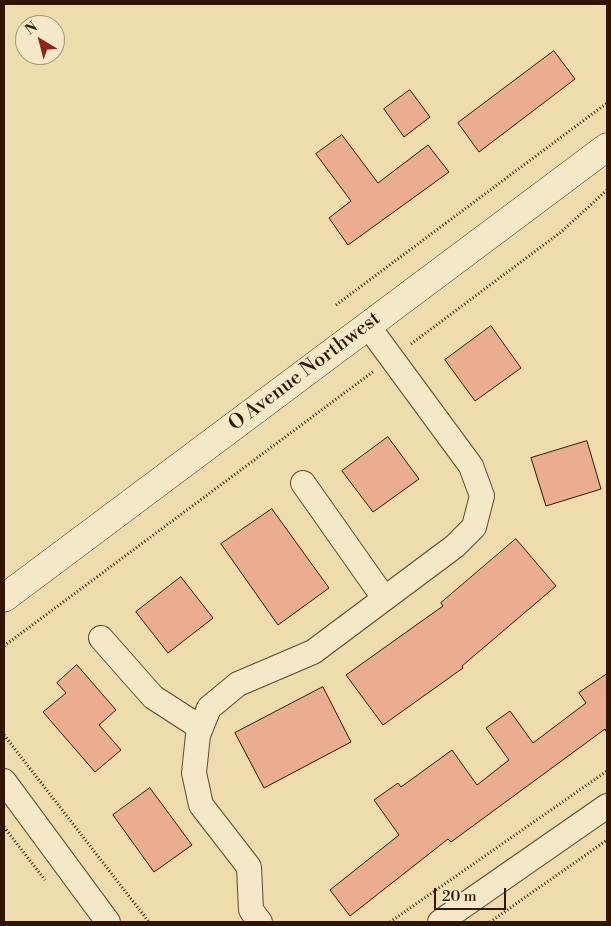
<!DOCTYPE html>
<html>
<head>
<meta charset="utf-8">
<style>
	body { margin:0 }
	#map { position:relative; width:611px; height:926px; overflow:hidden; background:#efdcac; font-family:"Libre Bodoni",serif }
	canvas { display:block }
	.frame { position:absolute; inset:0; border:5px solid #321500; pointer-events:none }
	.north { position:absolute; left:15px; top:15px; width:50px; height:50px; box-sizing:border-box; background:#f5e8c9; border:1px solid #a79479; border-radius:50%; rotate:323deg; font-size:14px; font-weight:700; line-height:20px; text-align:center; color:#321500 }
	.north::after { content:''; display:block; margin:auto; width:18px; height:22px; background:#8f2418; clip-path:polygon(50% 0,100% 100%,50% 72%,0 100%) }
	.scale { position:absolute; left:434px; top:888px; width:72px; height:22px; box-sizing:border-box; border:2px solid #321500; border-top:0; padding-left:6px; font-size:15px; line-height:18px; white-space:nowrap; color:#321500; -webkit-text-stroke:4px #f5e8c9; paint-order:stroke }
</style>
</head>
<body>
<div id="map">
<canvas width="611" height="926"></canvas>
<div class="frame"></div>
<div class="north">N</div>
<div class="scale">20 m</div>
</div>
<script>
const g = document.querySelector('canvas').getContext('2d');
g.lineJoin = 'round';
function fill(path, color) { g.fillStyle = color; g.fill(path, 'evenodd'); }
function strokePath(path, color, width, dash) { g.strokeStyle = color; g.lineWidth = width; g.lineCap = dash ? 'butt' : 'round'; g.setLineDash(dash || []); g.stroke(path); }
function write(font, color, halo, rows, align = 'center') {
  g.font = font + ' "Libre Bodoni",serif'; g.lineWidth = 4.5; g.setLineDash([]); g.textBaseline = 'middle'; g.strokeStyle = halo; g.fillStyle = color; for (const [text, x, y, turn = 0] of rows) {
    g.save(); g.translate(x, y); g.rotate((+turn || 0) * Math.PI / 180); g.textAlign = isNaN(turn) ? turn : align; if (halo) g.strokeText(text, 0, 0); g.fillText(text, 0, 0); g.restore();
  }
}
const building = new Path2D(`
	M 554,51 L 575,79 L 479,152 L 458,123 Z
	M 410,90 L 430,117 L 404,137 L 384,109 Z
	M 342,135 L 378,183 L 428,145 L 449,172 L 348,245 L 329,218 L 351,201 L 316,154 Z
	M 491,326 L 521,368 L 475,401 L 445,360 Z
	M 388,437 L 419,479 L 373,512 L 342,471 Z
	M 587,441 L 601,489 L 546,506 L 531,458 Z
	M 272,509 L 329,588 L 278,625 L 221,544 Z
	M 516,539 L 556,586 L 462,666 L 463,668 L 383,725 L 346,675 L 443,606 L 441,603 Z
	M 181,577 L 213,618 L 168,653 L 136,612 Z
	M 77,665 L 116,710 L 99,725 L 121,750 L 95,772 L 43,712 L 66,693 L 57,683 Z
	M 607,674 L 607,733 L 605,729 L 451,842 L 448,839 L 350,916 L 330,890 L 399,835 L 374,800 L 398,783 L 401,787 L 452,750 L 477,785 L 509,760 L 486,728 L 510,711 L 533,743 L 586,703 L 579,693 Z
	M 323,687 L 351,742 L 264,788 L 235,733 Z
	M 150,788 L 192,845 L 154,872 L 113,815 Z`);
const path = new Path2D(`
	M 336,305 L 607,103
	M 411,344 L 561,232 L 607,190
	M 4,646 L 374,371
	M 4,735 L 149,922
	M 4,827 L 45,880
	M 390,922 L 607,771
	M 490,922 L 607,840`);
const street = new Path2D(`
	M 303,483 L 384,598
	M 101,638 L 153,697 L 201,728
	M 4,781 L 108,922
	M 260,922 L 251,910 L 249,867 L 201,805 L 194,773 L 198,735 L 209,708 L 238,684 L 313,652 L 455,546 L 474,527 L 482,496 L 471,466 L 368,326
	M 440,922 L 607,806`);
const secondary = new Path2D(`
	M 4,598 L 607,147`);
const streetNames = [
	["O Avenue Northwest",305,372,-37]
];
fill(building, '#eaad8f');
strokePath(building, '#321500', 1);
strokePath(street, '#61472b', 26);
strokePath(secondary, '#321500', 29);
strokePath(path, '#321500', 3, [1, 2.5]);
strokePath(street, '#f5e8c9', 24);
strokePath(secondary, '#f5e8c9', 28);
write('20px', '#321500', '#f5e8c9', streetNames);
</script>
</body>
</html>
